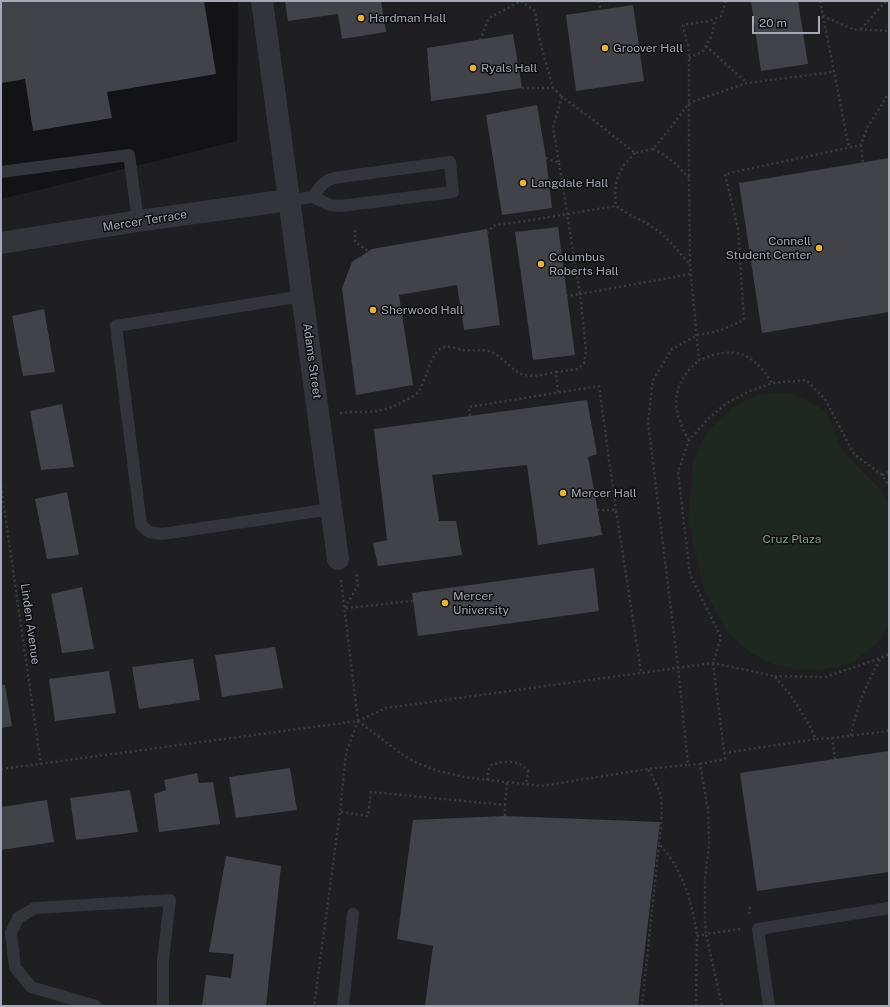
<!DOCTYPE html>
<html>
<head>
<meta charset="utf-8">
<style>
	body { margin:0 }
	#map { position:relative; width:890px; height:1007px; overflow:hidden; background:#131315; font-family:"Public Sans",sans-serif }
	canvas { display:block }
	.frame { position:absolute; inset:0; border:2px solid #a5a9b5; pointer-events:none }
	.scale { position:absolute; left:752px; top:16px; width:68px; height:18px; box-sizing:border-box; border:2px solid #a5a9b5; border-top:0; padding-left:5px; font-size:12px; line-height:14px; white-space:nowrap; color:#a5a9b5; -webkit-text-stroke:3px #0e0e10; paint-order:stroke }
</style>
</head>
<body>
<div id="map">
<canvas width="890" height="1007"></canvas>
<div class="frame"></div>
<div class="scale">20 m</div>
</div>
<script>
const g = document.querySelector('canvas').getContext('2d');
g.lineJoin = 'round';
function fill(path, color) { g.fillStyle = color; g.fill(path, 'evenodd'); }
function strokePath(path, color, width, dash) { g.strokeStyle = color; g.lineWidth = width; g.lineCap = dash ? 'butt' : 'round'; g.setLineDash(dash || []); g.stroke(path); }
function write(font, color, halo, rows, align = 'center') {
  g.font = font + ' "Public Sans",sans-serif'; g.lineWidth = 3; g.setLineDash([]); g.textBaseline = 'middle'; g.strokeStyle = halo; g.fillStyle = color; for (const [text, x, y, turn = 0] of rows) {
    g.save(); g.translate(x, y); g.rotate((+turn || 0) * Math.PI / 180); g.textAlign = isNaN(turn) ? turn : align; if (halo) g.strokeText(text, 0, 0); g.fillText(text, 0, 0); g.restore();
  }
}
const built = new Path2D(`
	M 238,1 L 889,1 L 889,1006 L 1,1006 L 1,199 L 237,141 Z`);
const green = new Path2D(`
	M 776,393 L 792,393 L 826,411 L 843,452 L 877,486 L 889,502 L 889,626 L 873,647 L 850,664 L 822,670 L 797,669 L 772,664 L 750,652 L 728,633 L 704,589 L 688,522 L 693,461 L 706,433 L 736,405 L 757,395 Z`);
const building = new Path2D(`
	M 1,1 L 204,1 L 216,74 L 107,92 L 112,118 L 33,131 L 25,79 L 1,83 Z
	M 285,1 L 381,1 L 386,32 L 342,39 L 338,14 L 288,21 Z
	M 751,1 L 798,1 L 808,64 L 761,71 Z
	M 633,5 L 644,81 L 576,91 L 566,15 Z
	M 513,34 L 522,88 L 431,101 L 427,48 Z
	M 537,105 L 546,158 L 552,208 L 502,215 L 486,115 Z
	M 889,158 L 889,312 L 762,333 L 739,183 Z
	M 558,227 L 575,355 L 533,360 L 515,232 Z
	M 487,229 L 500,325 L 464,330 L 457,285 L 399,295 L 413,385 L 356,395 L 342,288 L 352,262 L 372,249 Z
	M 44,309 L 55,372 L 23,376 L 12,316 Z
	M 587,400 L 597,454 L 588,457 L 602,535 L 538,545 L 527,465 L 432,475 L 439,521 L 456,521 L 462,555 L 378,566 L 373,543 L 387,540 L 374,429 Z
	M 62,404 L 74,467 L 41,470 L 30,411 Z
	M 67,492 L 79,555 L 47,559 L 35,499 Z
	M 594,568 L 599,611 L 418,636 L 412,593 Z
	M 82,587 L 94,649 L 62,653 L 51,594 Z
	M 275,647 L 283,688 L 222,697 L 215,655 Z
	M 193,659 L 200,700 L 139,709 L 132,667 Z
	M 109,671 L 116,713 L 55,721 L 49,679 Z
	M 1,685 L 5,685 L 12,726 L 1,728 Z
	M 889,751 L 889,872 L 757,891 L 740,773 Z
	M 290,768 L 297,810 L 236,818 L 229,777 Z
	M 197,773 L 199,783 L 213,782 L 220,824 L 159,832 L 154,794 L 166,790 L 164,780 Z
	M 130,790 L 138,832 L 76,840 L 70,798 Z
	M 47,800 L 54,842 L 1,850 L 1,807 Z
	M 505,816 L 660,822 L 638,1006 L 425,1006 L 433,946 L 397,939 L 413,820 Z
	M 226,856 L 281,866 L 266,1006 L 202,1006 L 206,975 L 231,978 L 234,954 L 209,952 Z`);
const path = new Path2D(`
	M 598,1 L 601,9
	M 726,1 L 721,16 L 710,21 L 683,25 L 689,52 L 689,178 L 690,265 L 699,360 C 734,346 752,351 772,383
	M 820,1 L 823,16 L 852,29 L 889,31
	M 823,16 L 849,148
	M 861,29 L 886,1
	M 480,40 L 489,18 L 521,1 L 535,11 L 540,42 L 553,88
	M 706,46 L 747,83
	M 689,58 L 703,51 L 712,35 L 715,19
	M 522,88 L 553,88 L 562,97
	M 861,145 L 863,163
	M 653,149 C 668,156 678,166 689,178
	M 635,153 C 618,169 613,182 616,206 L 630,215 L 645,222 L 662,234 L 675,247 L 690,265
	M 546,158 L 559,163 L 553,127 L 562,97 L 592,119 L 635,153 L 653,149 L 671,127 L 689,103 L 747,83 L 834,72
	M 559,163 L 580,294 L 567,296
	M 355,230 L 355,242 L 368,251
	M 487,233 L 493,226 L 501,224 L 519,222 L 616,206
	M 558,392 L 556,372 L 578,369 L 584,363 L 586,350 L 580,294 L 691,274
	M 340,413 C 352,411 364,413 376,411 C 386,410 394,406 402,402 C 407,399 414,397 418,392 C 426,382 431,348 445,347 C 450,346 457,349 462,350 C 474,351 485,348 495,354 C 505,360 514,373 525,375 C 535,377 546,374 556,372
	M 470,416 L 469,407 L 599,386 L 616,510
	M 689,440 C 670,409 671,384 699,360
	M 882,475 L 889,472
	M 1,486 L 41,765
	M 597,510 L 616,510 L 641,672
	M 341,580 L 358,721
	M 345,608 L 358,585 L 356,572
	M 346,608 L 413,601
	M 775,676 L 825,677 L 881,658 L 889,654
	M 358,721 L 386,708 L 713,663 L 774,676 L 789,693 L 807,721 L 816,739 L 832,738 L 835,759
	M 358,721 L 403,755 L 417,763 L 439,771 L 464,777 L 541,786 L 648,769
	M 851,736 C 856,707 867,683 881,658
	M 832,738 L 889,731
	M 724,753 L 816,739
	M 700,764 L 725,759 L 713,663 L 721,637 L 690,575 L 678,472 L 689,440 L 709,418 L 727,403 L 750,391 L 772,383 L 806,380 L 825,399 L 854,454 L 882,475 L 889,486
	M 1,769 L 358,721 L 346,753 L 340,812 L 314,1006
	M 487,780 L 489,769 L 491,765 C 503,761 520,759 528,771 L 526,784
	M 505,805 L 507,782
	M 341,812 L 368,816 L 371,792 L 505,805 L 505,816
	M 659,844 C 660,830 663,815 661,800 C 660,789 653,779 648,769 L 688,765
	M 749,914 L 750,907
	M 740,929 L 706,934 L 705,917 L 705,878 L 709,845 L 708,810 L 700,764 L 688,765 L 678,667 L 648,422 L 653,380 L 672,349 L 698,335 L 719,331 L 744,320 L 738,229 L 725,174 L 861,145 L 867,128 L 889,93
	M 642,1006 L 659,844 C 683,869 692,902 697,936
	M 696,1006 L 697,936 L 706,934 L 722,1006`);
const service = new Path2D(`
	M 1,172 L 129,155 L 138,221
	M 289,200 L 313,197 L 330,205 L 341,206 L 453,192 L 450,162 L 334,178 C 323,181 319,188 313,197
	M 303,296 L 116,326 L 141,525 L 149,532 L 162,534 L 332,509
	M 96,1006 L 31,987 L 15,967 L 11,933 L 18,918 L 35,908 L 170,900 L 163,960 L 163,1006
	M 343,1006 L 353,914
	M 769,1006 L 758,929 L 889,908`);
const minor = new Path2D(`
	M 262,1 L 338,559
	M 1,243 L 138,221 L 289,200`);
const markers = [
	[361,18,4,"#ebb335"],
	[605,48,4,"#ebb335"],
	[473,68,4,"#ebb335"],
	[523,183,4,"#ebb335"],
	[819,248,4,"#ebb335"],
	[541,264,4,"#ebb335"],
	[373,310,4,"#ebb335"],
	[563,493,4,"#ebb335"],
	[445,603,4,"#ebb335"]
];
const poiNames = [
	["Hardman Hall",369,18],
	["Groover Hall",613,48],
	["Ryals Hall",481,68],
	["Langdale Hall",531,183],
	["Connell",811,241,"right"],
	["Student Center",811,255,"right"],
	["Columbus",549,257],
	["Roberts Hall",549,271],
	["Sherwood Hall",381,310],
	["Mercer Hall",571,493],
	["Mercer",453,596],
	["University",453,610]
];
const streetNames = [
	["Mercer Terrace",145,221,-9],
	["Adams Street",312,361,82],
	["Linden Avenue",30,624,82]
];
const parkNames = [
	["Cruz Plaza",792,539]
];
fill(built, '#1f1f22');
fill(green, '#1f2721');
fill(building, '#424348');
strokePath(path, '#3a3c40', 2.5, [2, 3]);
strokePath(service, '#34353a', 12);
strokePath(minor, '#34353a', 22);
for (const [x, y, r, color] of markers) { const dot = new Path2D(); dot.arc(x, y, r, 0, 2 * Math.PI); g.fillStyle = color; g.fill(dot); strokePath(dot, '#0e0e10', 1.5); }
write('12px', '#a5a9b5', '#0e0e10', poiNames, 'left');
write('12px', '#a5a9b5', '#0e0e10', streetNames);
write('12px', '#7d9f80', '#0e0e10', parkNames);
</script>
</body>
</html>
